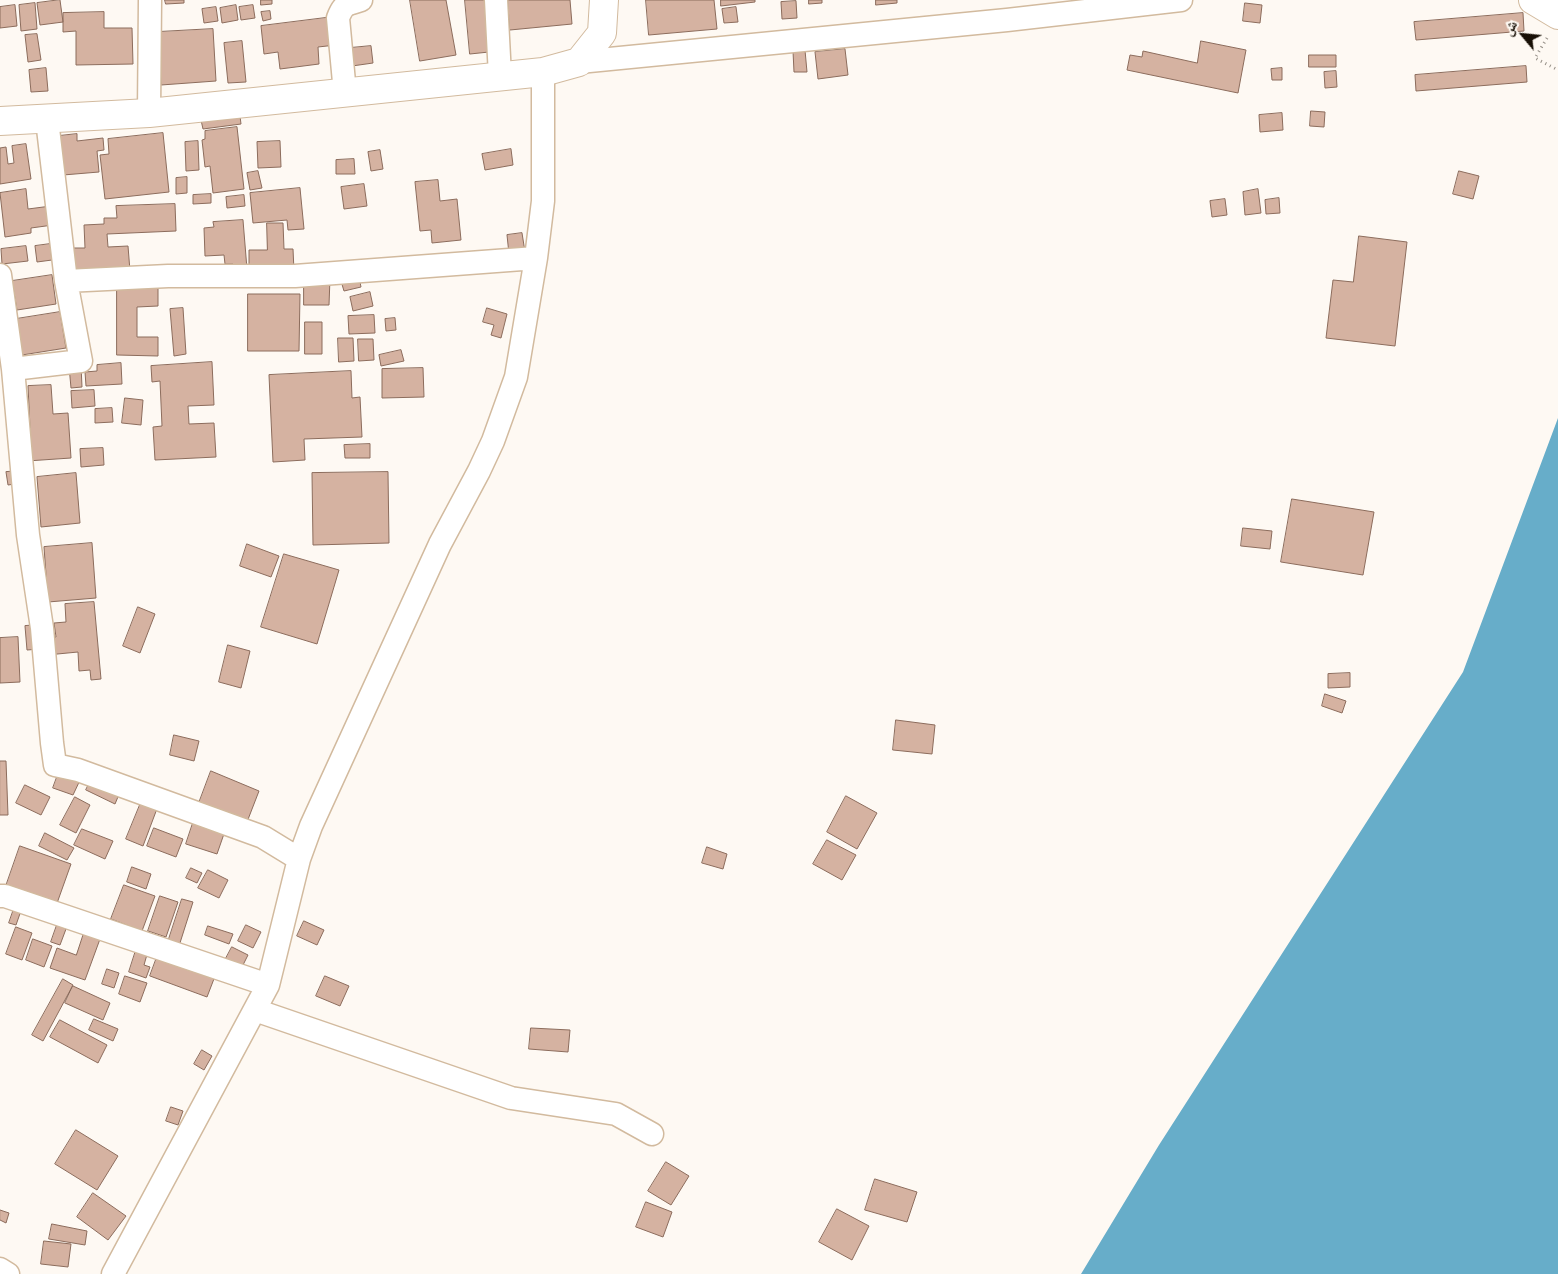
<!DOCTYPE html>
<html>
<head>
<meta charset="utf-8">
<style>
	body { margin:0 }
	#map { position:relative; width:1558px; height:1274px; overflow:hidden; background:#fef9f3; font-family:"Playfair Display","Noto Naskh Arabic",serif }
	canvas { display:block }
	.north { position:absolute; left:1498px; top:10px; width:50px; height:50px; -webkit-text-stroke:4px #fef9f3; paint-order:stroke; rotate:298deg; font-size:14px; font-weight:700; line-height:20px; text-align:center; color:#181006 }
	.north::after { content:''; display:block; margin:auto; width:18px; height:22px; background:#181006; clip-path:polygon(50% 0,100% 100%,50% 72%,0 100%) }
</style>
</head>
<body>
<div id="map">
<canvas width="1558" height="1274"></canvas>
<div class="north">ش</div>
</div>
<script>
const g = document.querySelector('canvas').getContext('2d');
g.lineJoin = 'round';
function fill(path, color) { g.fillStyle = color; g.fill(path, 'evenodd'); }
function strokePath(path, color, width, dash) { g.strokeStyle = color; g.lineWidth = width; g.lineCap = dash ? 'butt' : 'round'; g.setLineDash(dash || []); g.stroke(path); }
const water = new Path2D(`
	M 1558,418 L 1558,1274 L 1081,1274 L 1159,1145 L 1463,672 Z`);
const building = new Path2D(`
	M 60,0 L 63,22 L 40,25 L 37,3 Z
	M 165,0 L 184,0 L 184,3 L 166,4 Z
	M 261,0 L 272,0 L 272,4 L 261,5 Z
	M 410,0 L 446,0 L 456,55 L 420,61 Z
	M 465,0 L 485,0 L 489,52 L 470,54 Z
	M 508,0 L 570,0 L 572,24 L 510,30 Z
	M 646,0 L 714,0 L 717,29 L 649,35 Z
	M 721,0 L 755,0 L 755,2 L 721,6 Z
	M 809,0 L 822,0 L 822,3 L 809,4 Z
	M 876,0 L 897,0 L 897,3 L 876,5 Z
	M 796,1 L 797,18 L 782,19 L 781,2 Z
	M 35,3 L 37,29 L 21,31 L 19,5 Z
	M 1245,3 L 1262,5 L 1260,23 L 1243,21 Z
	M 15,5 L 17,26 L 0,28 L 0,7 Z
	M 236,5 L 238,20 L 222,23 L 220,8 Z
	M 253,5 L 255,18 L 241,20 L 239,7 Z
	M 216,7 L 218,21 L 204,23 L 202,9 Z
	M 736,7 L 738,22 L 724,23 L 722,9 Z
	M 270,11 L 271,19 L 263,21 L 261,12 Z
	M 104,12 L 104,28 L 132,28 L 133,64 L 76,65 L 76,31 L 63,32 L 63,13 Z
	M 1523,13 L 1524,31 L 1416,40 L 1414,22 Z
	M 333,17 L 336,45 L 318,47 L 319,64 L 280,69 L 278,52 L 264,54 L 261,26 Z
	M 213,29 L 216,81 L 161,85 L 158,32 Z
	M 37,34 L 41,60 L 28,62 L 25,35 Z
	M 242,41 L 246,82 L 228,83 L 224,43 Z
	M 1201,41 L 1246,50 L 1238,93 L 1127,70 L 1130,55 L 1142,57 L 1143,51 L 1197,63 Z
	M 371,46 L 373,63 L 352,66 L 350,48 Z
	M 845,49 L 848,75 L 818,79 L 815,52 Z
	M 805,50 L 807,72 L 794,72 L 793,51 Z
	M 1309,55 L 1336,55 L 1336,67 L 1309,67 Z
	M 1526,66 L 1527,82 L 1416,91 L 1415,75 Z
	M 46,68 L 48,91 L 31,92 L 29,70 Z
	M 1282,68 L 1282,80 L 1272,80 L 1271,69 Z
	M 1336,71 L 1337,87 L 1325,88 L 1324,72 Z
	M 1311,111 L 1325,112 L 1324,127 L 1310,126 Z
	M 1282,113 L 1283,130 L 1260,132 L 1259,115 Z
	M 240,116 L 241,124 L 203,129 L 201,120 Z
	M 237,127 L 244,189 L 213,193 L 210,166 L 205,167 L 202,140 L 205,139 L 205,131 Z
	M 163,133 L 169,192 L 105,199 L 100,155 L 109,154 L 108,139 Z
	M 77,134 L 77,141 L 103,138 L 104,150 L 97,151 L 99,172 L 63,175 L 59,136 Z
	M 198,141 L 199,170 L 186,171 L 185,142 Z
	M 280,141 L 281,167 L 258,168 L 257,142 Z
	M 26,144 L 31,179 L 0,184 L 0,148 L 6,147 L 8,164 L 14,163 L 12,146 Z
	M 511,149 L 513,165 L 485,170 L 482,154 Z
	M 380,150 L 383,169 L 371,171 L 368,152 Z
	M 354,159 L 355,174 L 336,174 L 336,160 Z
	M 258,171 L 262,188 L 250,190 L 247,173 Z
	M 1459,171 L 1479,176 L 1473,199 L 1453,194 Z
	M 187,177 L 187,193 L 176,194 L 176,178 Z
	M 438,180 L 440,201 L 457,199 L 461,240 L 432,243 L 431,230 L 420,231 L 415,182 Z
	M 364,184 L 367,206 L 344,209 L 341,187 Z
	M 300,188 L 304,229 L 288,230 L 287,220 L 253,223 L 250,193 Z
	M 26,189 L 28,209 L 51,206 L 53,225 L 31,228 L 31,233 L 5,237 L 0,193 Z
	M 1258,189 L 1261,213 L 1245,215 L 1243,192 Z
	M 211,194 L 211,203 L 193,204 L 193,195 Z
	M 244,195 L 245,206 L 227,208 L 226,197 Z
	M 1279,198 L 1280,213 L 1266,214 L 1265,200 Z
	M 1225,199 L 1227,215 L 1212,217 L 1210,201 Z
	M 175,204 L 176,231 L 107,234 L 108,247 L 128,246 L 130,271 L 73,273 L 72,248 L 85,248 L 84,225 L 104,224 L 104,218 L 117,218 L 116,206 Z
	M 243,220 L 247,269 L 234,270 L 233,264 L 225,264 L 224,255 L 205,256 L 204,228 L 214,227 L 213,222 Z
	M 267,223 L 283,223 L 284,249 L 293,249 L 294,271 L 249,273 L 249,250 L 267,250 Z
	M 522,233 L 525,252 L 509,254 L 507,235 Z
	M 1359,236 L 1407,242 L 1395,346 L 1326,338 L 1333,280 L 1353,282 Z
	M 50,244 L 52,260 L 37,262 L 35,246 Z
	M 26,246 L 28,261 L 2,264 L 1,249 Z
	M 52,275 L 56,304 L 17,310 L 12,281 Z
	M 359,277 L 361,287 L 344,291 L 341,281 Z
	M 304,278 L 330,278 L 329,305 L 304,305 Z
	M 117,285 L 158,285 L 158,306 L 137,307 L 137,337 L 158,337 L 158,356 L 117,355 Z
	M 370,292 L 373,306 L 353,311 L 350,297 Z
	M 248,294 L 300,294 L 299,351 L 248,351 Z
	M 183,308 L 186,354 L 174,356 L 170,309 Z
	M 487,308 L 507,314 L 501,338 L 491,335 L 494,325 L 483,322 Z
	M 60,312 L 66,348 L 22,355 L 16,319 Z
	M 374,315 L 375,333 L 349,334 L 348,316 Z
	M 395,318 L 396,330 L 386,331 L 385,319 Z
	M 305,322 L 322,322 L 322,354 L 305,354 Z
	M 338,338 L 353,338 L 354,361 L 339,362 Z
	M 358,339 L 373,339 L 374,360 L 359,361 Z
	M 401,350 L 404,361 L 381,366 L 379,355 Z
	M 212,362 L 214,405 L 188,406 L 189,424 L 214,423 L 216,457 L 155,460 L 153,427 L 162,426 L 160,381 L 152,382 L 151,366 Z
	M 121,363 L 122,384 L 86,386 L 85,372 L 97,371 L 97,365 Z
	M 81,365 L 82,387 L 71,388 L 69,366 Z
	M 423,368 L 424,397 L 382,398 L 382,369 Z
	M 351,371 L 352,398 L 360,397 L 362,437 L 304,439 L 305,460 L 273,462 L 269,375 Z
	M 51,385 L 53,414 L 68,413 L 71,458 L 27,461 L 25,429 L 30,428 L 28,386 Z
	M 94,390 L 95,406 L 72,408 L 71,391 Z
	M 125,398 L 143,400 L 141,425 L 122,423 Z
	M 112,408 L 113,422 L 95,423 L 95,409 Z
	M 370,444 L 370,458 L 345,458 L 344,445 Z
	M 103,448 L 104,465 L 81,467 L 80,449 Z
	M 20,471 L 22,483 L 8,485 L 6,472 Z
	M 388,472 L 389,543 L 313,545 L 312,473 Z
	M 76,473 L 80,523 L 41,527 L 37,477 Z
	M 1292,499 L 1374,512 L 1363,575 L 1281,562 Z
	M 1243,528 L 1272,531 L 1270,549 L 1241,546 Z
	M 92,543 L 96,598 L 48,602 L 44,547 Z
	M 247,544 L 279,556 L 271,577 L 240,566 Z
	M 284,554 L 339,570 L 317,644 L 261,627 Z
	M 94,602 L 101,679 L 91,680 L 90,670 L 79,671 L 78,652 L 47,655 L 45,638 L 56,637 L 54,623 L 66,622 L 65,604 Z
	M 138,607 L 155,614 L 140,653 L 123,646 Z
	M 38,625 L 40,649 L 27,650 L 25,626 Z
	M 18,637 L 20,682 L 0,683 L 0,638 Z
	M 228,645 L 250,651 L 241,688 L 219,682 Z
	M 1350,673 L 1350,687 L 1328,688 L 1328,674 Z
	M 1325,694 L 1346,701 L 1342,713 L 1322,706 Z
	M 896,720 L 935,725 L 932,754 L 893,750 Z
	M 174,735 L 199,741 L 194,761 L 170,755 Z
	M 0,761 L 6,761 L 8,815 L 0,815 Z
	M 60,769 L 81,778 L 73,795 L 53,788 Z
	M 211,771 L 259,791 L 247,822 L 199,803 Z
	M 92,778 L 120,792 L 115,804 L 86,790 Z
	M 25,785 L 50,797 L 41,815 L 16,803 Z
	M 846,796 L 877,813 L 857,849 L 827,832 Z
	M 75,797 L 90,805 L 76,833 L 60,825 Z
	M 142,800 L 158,806 L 143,846 L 126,839 Z
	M 195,817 L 226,828 L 217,854 L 186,844 Z
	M 154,828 L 183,839 L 176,857 L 147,846 Z
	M 82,829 L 113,841 L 105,859 L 74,845 Z
	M 45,833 L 74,848 L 67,860 L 39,846 Z
	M 827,840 L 856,855 L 842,880 L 813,864 Z
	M 20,846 L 71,864 L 56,906 L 5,889 Z
	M 707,847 L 727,854 L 723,869 L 702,863 Z
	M 132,867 L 151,874 L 146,889 L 127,882 Z
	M 191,868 L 202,873 L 197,883 L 186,878 Z
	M 208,870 L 228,880 L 219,898 L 198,888 Z
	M 124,885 L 155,896 L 142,931 L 111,919 Z
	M 160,896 L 178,902 L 166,937 L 148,931 Z
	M 182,899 L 193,902 L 179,946 L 168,942 Z
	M 16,903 L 23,905 L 16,925 L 9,923 Z
	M 304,921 L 324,930 L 317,945 L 297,936 Z
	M 57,925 L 66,929 L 60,945 L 51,942 Z
	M 246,925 L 261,932 L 253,948 L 238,941 Z
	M 208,926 L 233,934 L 229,944 L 205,935 Z
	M 16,927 L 32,933 L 22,960 L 6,954 Z
	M 84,933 L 100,939 L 85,980 L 50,968 L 57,948 L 76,955 Z
	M 33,939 L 52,946 L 44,967 L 26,960 Z
	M 137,947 L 148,951 L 144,965 L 150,967 L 146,978 L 129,972 Z
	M 232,947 L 248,955 L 239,973 L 223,964 Z
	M 157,957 L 217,971 L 207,997 L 150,976 Z
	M 107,969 L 119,973 L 114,988 L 102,984 Z
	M 125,976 L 147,983 L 140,1002 L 119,994 Z
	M 325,976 L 349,986 L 340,1006 L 316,996 Z
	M 63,979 L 73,985 L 43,1041 L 32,1035 Z
	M 73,986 L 110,1003 L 103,1020 L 65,1003 Z
	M 94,1019 L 118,1029 L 113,1041 L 89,1030 Z
	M 60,1020 L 107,1045 L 98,1063 L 50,1037 Z
	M 531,1028 L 570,1030 L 568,1052 L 529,1049 Z
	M 202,1050 L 212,1056 L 204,1070 L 194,1064 Z
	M 171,1107 L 183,1111 L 178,1125 L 166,1121 Z
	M 76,1130 L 118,1156 L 97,1190 L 55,1164 Z
	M 666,1162 L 689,1176 L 671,1205 L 648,1191 Z
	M 875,1179 L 917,1192 L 907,1222 L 865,1210 Z
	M 93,1193 L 126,1216 L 108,1240 L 77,1217 Z
	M 646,1202 L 672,1212 L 663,1237 L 636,1227 Z
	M 837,1209 L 869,1226 L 852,1260 L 819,1242 Z
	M 0,1210 L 9,1213 L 6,1223 L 0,1220 Z
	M 52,1224 L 87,1231 L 85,1245 L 49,1239 Z
	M 44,1241 L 71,1244 L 68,1267 L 41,1264 Z`);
const path = new Path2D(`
	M 1547,38 L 1535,58 L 1558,70`);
const minor = new Path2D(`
	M 496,0 L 500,76
	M 579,62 L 1007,20 L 1181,0
	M 345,93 L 338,18 C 344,2 348,5 361,0
	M 149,113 L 150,0
	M 0,275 L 13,369 L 28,535 L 42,628 L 52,743 L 55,765 L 78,770 L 263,837 L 299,859
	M 66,281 L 168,276 L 295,276 L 536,258
	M 13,369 L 81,361 L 66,281 L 47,120
	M 0,896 L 5,896 L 268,985
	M 255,1010 L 511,1098 L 616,1114 L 652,1134
	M 0,1269 L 8,1274
	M 113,1274 L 268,985 L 299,859 L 311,826 L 440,544 L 479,471 L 493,441 L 516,377 L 536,258 L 543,201 L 543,72`);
const tertiary = new Path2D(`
	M 1533,0 L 1558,15
	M 0,121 L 149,113 L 543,72 L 579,62 L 602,33 L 604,0`);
fill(water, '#67adc9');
fill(building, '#d5b2a1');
strokePath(building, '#8c6c5c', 1);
strokePath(minor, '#d2ba9e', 25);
strokePath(tertiary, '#d2ba9e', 30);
strokePath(path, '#948e86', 3, [1, 4]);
strokePath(minor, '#fff', 22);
strokePath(tertiary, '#fff', 28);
</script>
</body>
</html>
